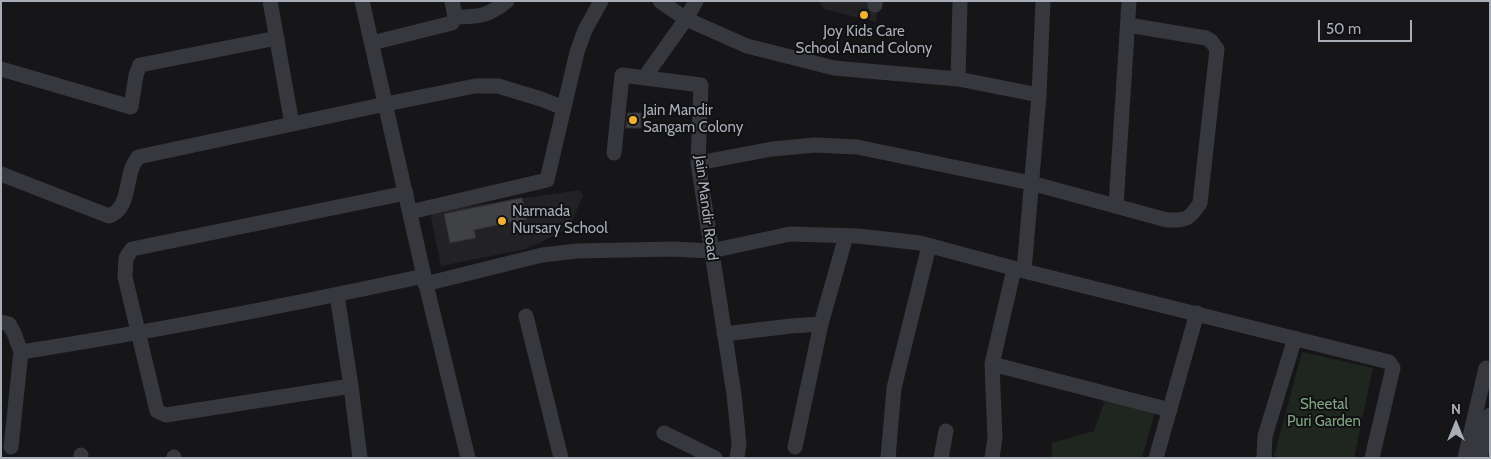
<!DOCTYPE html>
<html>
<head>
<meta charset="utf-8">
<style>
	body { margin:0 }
	#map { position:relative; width:1491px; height:459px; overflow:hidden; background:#161618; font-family:Cabin,sans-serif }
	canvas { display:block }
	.frame { position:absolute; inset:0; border:2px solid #a8adb8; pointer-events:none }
	.north { position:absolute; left:1431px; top:399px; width:50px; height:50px; -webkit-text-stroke:4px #111113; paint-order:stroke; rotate:0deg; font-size:14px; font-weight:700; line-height:20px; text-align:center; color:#a8adb8 }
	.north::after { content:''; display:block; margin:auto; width:18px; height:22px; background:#a8adb8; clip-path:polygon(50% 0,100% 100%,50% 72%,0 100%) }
	.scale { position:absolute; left:1318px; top:20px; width:94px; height:22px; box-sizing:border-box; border:2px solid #a8adb8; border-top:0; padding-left:6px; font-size:15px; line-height:18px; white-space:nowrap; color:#a8adb8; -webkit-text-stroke:4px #111113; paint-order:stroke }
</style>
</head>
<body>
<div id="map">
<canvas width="1491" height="459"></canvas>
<div class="frame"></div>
<div class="north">N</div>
<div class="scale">50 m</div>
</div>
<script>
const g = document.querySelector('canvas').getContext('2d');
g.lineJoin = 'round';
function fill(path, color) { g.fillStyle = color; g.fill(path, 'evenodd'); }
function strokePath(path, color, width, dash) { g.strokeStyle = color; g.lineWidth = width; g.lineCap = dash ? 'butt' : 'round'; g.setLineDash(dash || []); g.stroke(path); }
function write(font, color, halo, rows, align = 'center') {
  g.font = font + ' Cabin,sans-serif'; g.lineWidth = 4; g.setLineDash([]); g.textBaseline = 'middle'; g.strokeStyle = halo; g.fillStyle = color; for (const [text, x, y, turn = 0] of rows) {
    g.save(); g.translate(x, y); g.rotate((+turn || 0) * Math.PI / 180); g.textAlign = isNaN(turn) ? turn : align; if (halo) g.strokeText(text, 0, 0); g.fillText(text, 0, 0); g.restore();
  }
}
const built = new Path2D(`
	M 819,1 L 878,1 L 876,22 L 824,9 Z
	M 580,190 L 583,196 L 568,229 L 526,249 L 441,266 L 430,212 Z`);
const green = new Path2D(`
	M 1302,352 L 1373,368 L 1354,458 L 1284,458 L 1274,456 Z
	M 1105,400 L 1155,411 L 1142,458 L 1052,458 L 1052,443 L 1094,431 Z`);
const building = new Path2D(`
	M 628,113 L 641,113 L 641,128 L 626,128 Z
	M 522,198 L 527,219 L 474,230 L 476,238 L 450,243 L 444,214 Z`);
const minor = new Path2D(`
	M 270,1 L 292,124
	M 362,1 L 424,276 L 468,458
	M 660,1 L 686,19 L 747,46 L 834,68 L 958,79 L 1039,95
	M 875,1 L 875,5
	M 455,17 C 479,17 488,16 507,1
	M 372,43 L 452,23 L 455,17 L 452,1
	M 1,69 L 131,107 L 136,75 L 140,65 L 277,38
	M 644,78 L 686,19 L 696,1
	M 958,79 L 960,1
	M 614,153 L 622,75 L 701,85 L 698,163 L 734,394 L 739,444 L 737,458
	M 698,163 L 772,149 L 815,145 L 857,147 L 1031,183 L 1167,220 C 1187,220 1189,220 1200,203 L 1217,49 L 1211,41 L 1206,38 L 1128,25
	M 1,174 L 109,216 C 127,210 126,187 131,171 C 132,166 135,162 138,157 L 386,104 L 475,86 L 498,86 L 541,99 L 564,108
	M 1116,206 L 1129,1
	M 410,212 L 547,180 L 577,52 L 585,30 L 601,1
	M 1014,269 L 992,364 L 1170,410
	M 1024,271 L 1039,95 L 1043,1
	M 425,284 L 542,255 L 577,251 L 674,249 L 711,251 L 790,234 L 858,236 L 920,243 L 1024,271 L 1389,362 L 1393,368 L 1372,458
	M 337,295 L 351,386 L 360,458
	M 526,316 L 561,458
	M 1,322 L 9,324 L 14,333 L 21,352 L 11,447
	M 724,334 L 791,326 L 821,324 L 846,236
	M 21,352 C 156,331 290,305 424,276
	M 992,364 L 995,438 L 992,458
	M 351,386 L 166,415 L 157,411 L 125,277 L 126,258 L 132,249 L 406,193
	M 664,433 L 715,458
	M 795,447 L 821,324
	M 174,457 L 174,458
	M 81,458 L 81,455
	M 888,458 L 894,388 L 929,246
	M 941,458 L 946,431
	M 1156,458 L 1197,313
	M 1264,458 L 1265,436 L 1295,338
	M 1465,458 L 1486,368 L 1490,369
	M 1480,458 L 1490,415`);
const markers = [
	[864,15,5,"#f2b134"],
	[633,120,5,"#f2b134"],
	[502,221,5,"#f2b134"]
];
const poiNames = [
	["Joy Kids Care",864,32,"center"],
	["School Anand Colony",864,49,"center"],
	["Jain Mandir",643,111],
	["Sangam Colony",643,128],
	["Narmada",512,212],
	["Nursary School",512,229]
];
const streetNames = [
	["Jain Mandir Road",706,208,83]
];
const parkNames = [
	["Sheetal",1324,405],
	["Puri Garden",1324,422]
];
fill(built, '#222225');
fill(green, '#1e261f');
fill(building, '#404145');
strokePath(building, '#303034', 1);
strokePath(minor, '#37383d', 15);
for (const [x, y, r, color] of markers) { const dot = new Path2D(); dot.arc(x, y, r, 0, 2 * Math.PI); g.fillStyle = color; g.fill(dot); strokePath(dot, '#111113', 2); }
write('15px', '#a8adb8', '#111113', poiNames, 'left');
write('15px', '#a8adb8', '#111113', streetNames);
write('15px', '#7fa381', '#111113', parkNames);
</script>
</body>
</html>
